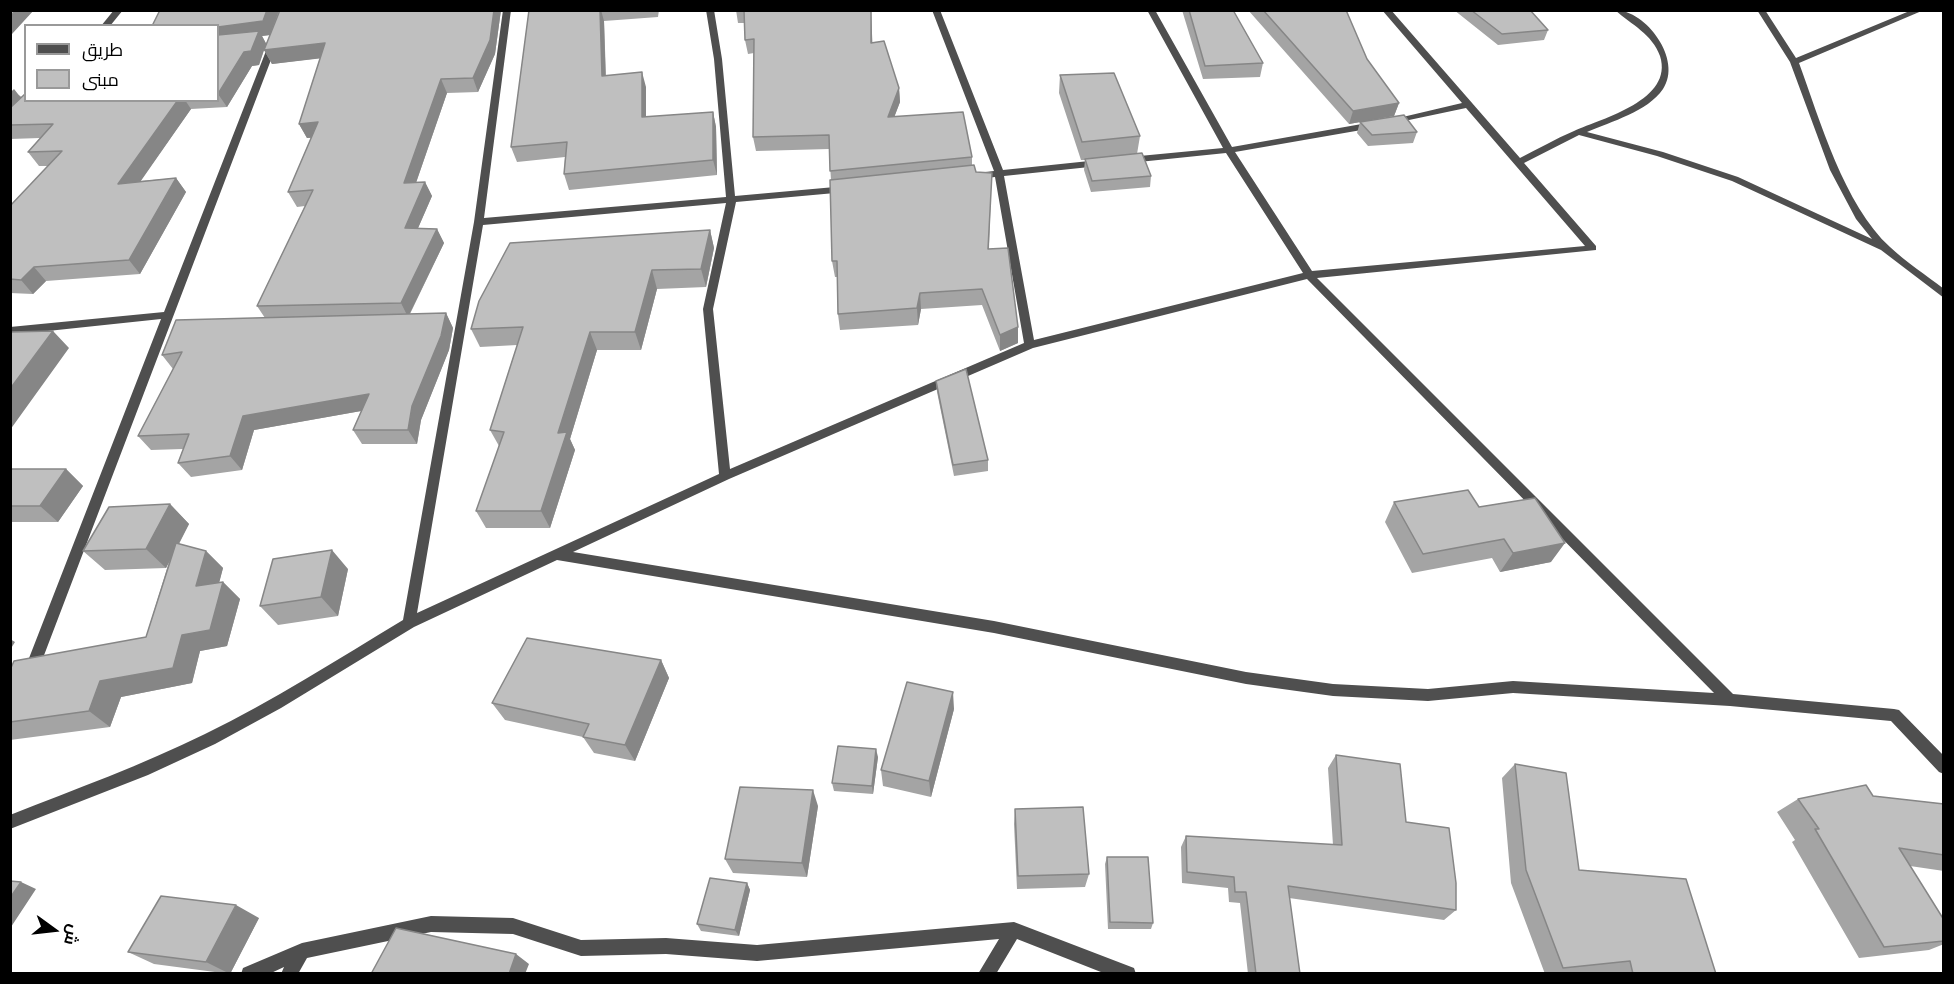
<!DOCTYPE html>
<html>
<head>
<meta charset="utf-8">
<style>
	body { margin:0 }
	#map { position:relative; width:1954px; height:984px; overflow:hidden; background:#fff; font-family:Cabin,Cairo,sans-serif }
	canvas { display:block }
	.frame { position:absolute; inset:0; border:12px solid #000; pointer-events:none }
	.legend { position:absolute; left:24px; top:24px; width:195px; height:78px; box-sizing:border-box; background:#fff; border:2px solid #999; margin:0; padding:8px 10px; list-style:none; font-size:18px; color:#000 }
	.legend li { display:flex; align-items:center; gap:12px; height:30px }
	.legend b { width:30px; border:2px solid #999 }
	.north { position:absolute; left:24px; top:900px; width:60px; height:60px; -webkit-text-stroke:4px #fff; paint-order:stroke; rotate:105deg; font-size:16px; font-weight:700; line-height:24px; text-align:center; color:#000 }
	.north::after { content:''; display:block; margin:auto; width:21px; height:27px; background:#000; clip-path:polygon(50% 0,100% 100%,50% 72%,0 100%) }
</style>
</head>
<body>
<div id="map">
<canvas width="1954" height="984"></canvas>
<div class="frame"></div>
<ul class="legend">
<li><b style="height:8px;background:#4f4f4f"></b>طريق</li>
<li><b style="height:16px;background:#bfbfbf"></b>مبنى</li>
</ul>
<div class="north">ش</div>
</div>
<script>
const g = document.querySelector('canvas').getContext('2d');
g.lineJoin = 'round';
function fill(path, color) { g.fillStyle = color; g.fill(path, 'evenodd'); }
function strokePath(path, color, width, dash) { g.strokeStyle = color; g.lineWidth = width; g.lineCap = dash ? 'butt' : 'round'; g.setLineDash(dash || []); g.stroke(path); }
const minor = new Path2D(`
	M 114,10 L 123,10 L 110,26 L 101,26 Z
	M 282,10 L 290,10 L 38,671 L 36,675 L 31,677 L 26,675 L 24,671 L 161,319 L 10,335 L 10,327 L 164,312 Z
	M 503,10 L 511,10 L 484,218 L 726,197 L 714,59 L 706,10 L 714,10 L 722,59 L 735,196 L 846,186 L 851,189 L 846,192 L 736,202 L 713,309 L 730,469 L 1024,343 L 995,177 L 977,179 L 972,176 L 977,173 L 994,171 L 932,10 L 940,10 L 1003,170 L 1099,160 L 1104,163 L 1099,166 L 1004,176 L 1034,340 L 1303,273 L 1226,153 L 1129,163 L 1124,160 L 1129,157 L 1223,148 L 1147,10 L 1155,10 L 1232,147 L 1373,122 L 1377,125 L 1373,128 L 1235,152 L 1312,271 L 1585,246 L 1466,108 L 1390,124 L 1390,120 L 1462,103 L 1382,10 L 1391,10 L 1520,158 C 1538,149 1555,139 1574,131 C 1603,118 1674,100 1660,56 C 1652,34 1632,25 1615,10 C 1646,10 1683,60 1663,89 C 1647,112 1612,121 1587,132 L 1663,152 L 1738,177 L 1872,239 L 1856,219 L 1830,170 L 1790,62 L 1757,10 L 1765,10 L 1796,58 L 1912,10 L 1924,10 L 1799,63 C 1820,120 1844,205 1890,247 C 1906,262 1926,275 1944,289 L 1944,298 L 1881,250 L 1732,181 L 1657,156 L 1579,135 L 1524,163 L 1596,246 L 1596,250 L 1317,278 L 1733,694 L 1894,709 L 1899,710 L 1944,756 L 1944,774 L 1939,772 L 1891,721 L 1730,706 L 1513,693 L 1428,701 L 1333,696 L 1246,684 L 994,633 L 557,560 L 414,627 L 281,708 L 215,744 L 148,775 L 10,829 L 10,815 C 76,789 142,765 205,734 C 273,701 338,659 403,620 L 474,222 ZM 726,203 L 703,309 L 719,474 L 417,613 L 483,225 ZM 1307,279 L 1714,693 L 1513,681 L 1428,689 L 1333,684 L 1246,672 L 994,621 L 573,552 L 729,479 L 1033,348 Z
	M 431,916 L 513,918 L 581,940 L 666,938 L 757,945 L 1014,922 L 1134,968 L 1136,974 L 1106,974 L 1017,939 L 996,974 L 978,974 L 999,939 L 757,961 L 666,954 L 581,956 L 513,934 L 431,932 L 307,958 L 298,974 L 281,974 L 284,967 L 269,974 L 241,974 L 243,968 L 302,943 Z`);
const wall = new Path2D(`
	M 280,10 L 501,10 L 495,54 L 478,92 L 447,93 L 416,183 L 425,182 L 432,196 L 418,228 L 437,229 L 444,243 L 410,314 L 446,313 L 453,328 L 449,350 L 421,420 L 417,444 L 362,444 L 353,430 L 361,411 L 254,430 L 242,470 L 191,477 L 178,463 L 183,449 L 151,450 L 138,436 L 173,369 L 162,355 L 265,318 L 257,306 L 305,206 L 297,207 L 288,192 L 311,138 L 307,138 L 299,124 L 320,58 L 272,64 L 264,50 L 259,65 L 252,66 L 227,107 L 191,109 L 140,181 L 176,178 L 186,192 L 140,274 L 46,281 L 33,294 L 10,293 L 10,206 L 48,166 L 39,166 L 28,152 L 40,138 L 10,139 L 10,89 L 26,100 L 218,100 L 218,26 ZM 270,35 L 266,44 L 262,36 Z
	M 529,10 L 659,10 L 658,17 L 604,21 L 606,76 L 646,87 L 646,117 L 713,112 L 716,127 L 717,175 L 569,190 L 564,174 L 565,157 L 517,162 L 511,147 Z
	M 736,10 L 871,10 L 872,43 L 899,88 L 900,102 L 894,117 L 972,157 L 972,165 L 976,172 L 991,189 L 989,249 L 1018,343 L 1000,351 L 982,305 L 921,309 L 918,325 L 840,330 L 838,314 L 837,277 L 835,277 L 832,261 L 831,180 L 829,149 L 756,151 L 753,137 L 754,53 L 748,54 L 745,40 L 745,23 L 738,23 Z
	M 1182,10 L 1233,10 L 1263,63 L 1260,77 L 1203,79 Z
	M 1248,10 L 1346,10 L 1367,59 L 1399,103 L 1394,116 L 1349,124 Z
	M 1454,10 L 1530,10 L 1548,30 L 1544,40 L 1498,45 Z
	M 1060,75 L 1140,136 L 1137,154 L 1151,176 L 1150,187 L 1091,192 L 1084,170 L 1085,160 L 1081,160 L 1059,93 Z
	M 1360,122 L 1417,132 L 1413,143 L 1368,146 L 1357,133 Z
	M 710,230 L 714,248 L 706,287 L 657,289 L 641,350 L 597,350 L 570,439 L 575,450 L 550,528 L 486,528 L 476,511 L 499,446 L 490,430 L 517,345 L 480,347 L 471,329 Z
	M 936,381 L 988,460 L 988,471 L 954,476 L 937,392 Z
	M 10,469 L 66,469 L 83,486 L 58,522 L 10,522 Z
	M 1394,502 L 1479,507 L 1551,562 L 1500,572 L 1492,558 L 1412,573 L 1385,522 Z
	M 170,504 L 189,524 L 179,544 L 206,551 L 223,568 L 219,582 L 223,582 L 240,599 L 227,646 L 200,651 L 192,683 L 121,697 L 110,727 L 10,740 L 10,670 L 146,637 L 169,562 L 166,568 L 105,570 L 83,551 Z
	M 348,569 L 338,616 L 278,625 L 260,606 Z
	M 661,660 L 669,678 L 635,761 L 594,753 L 583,737 L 505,720 L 492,703 Z
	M 954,709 L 931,797 L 883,786 L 881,770 Z
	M 1336,755 L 1406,822 L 1456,910 L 1444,920 L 1289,898 L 1300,974 L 1248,974 L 1240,903 L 1229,902 L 1228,888 L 1182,883 L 1181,847 L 1186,836 L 1333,845 L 1328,768 Z
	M 878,757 L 873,794 L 834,791 L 832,783 Z
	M 1515,764 L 1579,870 L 1716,974 L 1612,974 L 1612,972 L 1595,974 L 1545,974 L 1511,883 L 1502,778 Z
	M 1873,796 L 1944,804 L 1944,871 L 1910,866 L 1944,920 L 1944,944 L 1929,950 L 1859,958 L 1792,842 L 1795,840 L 1777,812 L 1798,799 Z
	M 818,806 L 807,877 L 733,873 L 725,859 Z
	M 1015,809 L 1089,874 L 1085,887 L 1017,889 L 1014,824 Z
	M 1107,857 L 1153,923 L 1151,929 L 1108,929 L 1105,864 Z
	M 747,883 L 750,890 L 739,936 L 701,931 L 697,924 Z
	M 259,918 L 230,974 L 154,964 L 128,952 Z`);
const shadedWall = new Path2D(`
	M 16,10 L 34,10 L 12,34 L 10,32 L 10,17 Z
	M 267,10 L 279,10 L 270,35 L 262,36 L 267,45 L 325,43 L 332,57 L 272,64 L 264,50 L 259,65 L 252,66 L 227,107 L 218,94 L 218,27 Z
	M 494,10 L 501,10 L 495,54 L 478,92 L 473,78 Z
	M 600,10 L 601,10 L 604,21 L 606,91 L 602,76 Z
	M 871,10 L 873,57 L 871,43 Z
	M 642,72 L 646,87 L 646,133 L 642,117 Z
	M 441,79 L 447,93 L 411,197 L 404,183 Z
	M 899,88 L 900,102 L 889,131 L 888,117 Z
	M 14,89 L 25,103 L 10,118 L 10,93 Z
	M 178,100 L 185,100 L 191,109 L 129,198 L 118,184 Z
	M 1399,103 L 1394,116 L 1349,124 L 1353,111 Z
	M 713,112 L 716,127 L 717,175 L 713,160 Z
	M 318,122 L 326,136 L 307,138 L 299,124 Z
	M 176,178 L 186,192 L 140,274 L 129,260 Z
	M 425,182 L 432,196 L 412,242 L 405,228 Z
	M 437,229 L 444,243 L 408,317 L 401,303 Z
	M 710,230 L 714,248 L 706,287 L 701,269 Z
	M 34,267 L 46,281 L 33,294 L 21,280 Z
	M 652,270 L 657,289 L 641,350 L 635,332 Z
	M 920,293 L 921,309 L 918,325 L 917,308 Z
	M 446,313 L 453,328 L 449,350 L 421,420 L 417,444 L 408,430 L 412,406 Z
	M 1018,327 L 1018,343 L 1000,351 L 1000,335 Z
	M 53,331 L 69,348 L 10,430 L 10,389 Z
	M 590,332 L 597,350 L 570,439 L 575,450 L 550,528 L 541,511 L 558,433 Z
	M 369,394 L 378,408 L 254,430 L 242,470 L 230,456 L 243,416 Z
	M 66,469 L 83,486 L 58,522 L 40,506 Z
	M 170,504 L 189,524 L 166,568 L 146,549 Z
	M 1565,543 L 1551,562 L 1500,572 L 1513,553 Z
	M 332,550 L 348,569 L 338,616 L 321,597 Z
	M 206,551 L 223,568 L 214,603 L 196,586 Z
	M 223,582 L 240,599 L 227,646 L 200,651 L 192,683 L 121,697 L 110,727 L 89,711 L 100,681 Z
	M 10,639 L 15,642 L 10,650 Z
	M 661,660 L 669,678 L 635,761 L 625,745 Z
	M 953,692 L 954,709 L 931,797 L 929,781 Z
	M 876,749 L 878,757 L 873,794 L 872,786 Z
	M 813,790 L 818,806 L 807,877 L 802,863 Z
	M 21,882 L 36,889 L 11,927 L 10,926 L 10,898 Z
	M 747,883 L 750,890 L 739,936 L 735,930 Z
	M 236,905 L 259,918 L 230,974 L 206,962 Z
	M 516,954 L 529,964 L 525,974 L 509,974 Z`);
const building = new Path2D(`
	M 10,10 L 16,10 L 10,17 Z
	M 160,10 L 267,10 L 263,21 L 218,27 L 218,26 L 152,26 Z
	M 280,10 L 494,10 L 490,40 L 473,78 L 441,79 L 404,183 L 425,182 L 405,228 L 437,229 L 401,303 L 257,306 L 313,190 L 288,192 L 318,122 L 299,124 L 325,43 L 264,50 Z
	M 529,10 L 600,10 L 602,76 L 642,72 L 642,117 L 713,112 L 713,160 L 564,174 L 567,142 L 511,147 Z
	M 744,10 L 871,10 L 871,43 L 884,41 L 899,88 L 888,117 L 963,112 L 972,157 L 830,171 L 829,135 L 753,137 L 754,39 L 745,40 Z
	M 1189,10 L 1233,10 L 1263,63 L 1205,66 Z
	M 1263,10 L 1346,10 L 1367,59 L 1399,103 L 1353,111 Z
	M 1471,10 L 1530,10 L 1548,30 L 1502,34 Z
	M 259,31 L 251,51 L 244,52 L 218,94 L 218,35 Z
	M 1114,73 L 1140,136 L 1082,142 L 1060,75 Z
	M 26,93 L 26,100 L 178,100 L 118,184 L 176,178 L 129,260 L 34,267 L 21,280 L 10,279 L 10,206 L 62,151 L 28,152 L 53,124 L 10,125 L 10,108 Z
	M 1404,115 L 1417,132 L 1372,135 L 1360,122 Z
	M 1142,153 L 1151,176 L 1092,181 L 1085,159 Z
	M 974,165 L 976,172 L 992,173 L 988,249 L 1008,248 L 1018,327 L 1000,335 L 982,289 L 920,293 L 917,308 L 838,314 L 837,261 L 832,261 L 830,180 Z
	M 710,230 L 701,269 L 652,270 L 635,332 L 590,332 L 558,433 L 567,432 L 541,511 L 476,511 L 504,432 L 490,430 L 523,327 L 471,329 L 479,301 L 510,243 Z
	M 446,313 L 441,336 L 412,406 L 408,430 L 353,430 L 369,394 L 243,416 L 230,456 L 178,463 L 189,434 L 138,436 L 182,352 L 162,355 L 176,320 Z
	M 53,331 L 10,389 L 10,332 Z
	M 966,369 L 988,460 L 953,465 L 936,381 Z
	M 10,469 L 66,469 L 40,506 L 10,506 Z
	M 1468,490 L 1479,507 L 1535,498 L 1565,543 L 1513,553 L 1504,539 L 1423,554 L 1394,502 Z
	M 170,504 L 146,549 L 83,551 L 109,507 Z
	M 176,543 L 206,551 L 196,586 L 223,582 L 210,630 L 182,635 L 173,668 L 100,681 L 89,711 L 10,722 L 10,670 L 14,661 L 146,637 Z
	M 332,550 L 321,597 L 260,606 L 273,559 Z
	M 527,638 L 661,660 L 625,745 L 583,737 L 589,724 L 492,703 Z
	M 907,682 L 953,692 L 929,781 L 881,770 Z
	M 838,746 L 876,749 L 872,786 L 832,783 Z
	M 1336,755 L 1400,764 L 1406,822 L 1449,828 L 1456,883 L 1456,910 L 1288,886 L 1300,974 L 1256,974 L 1246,892 L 1235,892 L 1234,877 L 1187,872 L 1186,836 L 1342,845 Z
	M 1515,764 L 1566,773 L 1579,870 L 1686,879 L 1716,974 L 1633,974 L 1630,961 L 1563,968 L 1526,870 Z
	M 1866,785 L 1873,796 L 1944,804 L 1944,855 L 1899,848 L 1944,920 L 1944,941 L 1884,947 L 1815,829 L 1819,829 L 1798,799 Z
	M 740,787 L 813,790 L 802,863 L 725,859 Z
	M 1083,807 L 1089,874 L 1018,876 L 1015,809 Z
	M 1107,857 L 1148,857 L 1153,923 L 1110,922 Z
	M 710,878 L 747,883 L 735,930 L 697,924 Z
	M 10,881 L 21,882 L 10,898 Z
	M 161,896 L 236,905 L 206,962 L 128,952 Z
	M 396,928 L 516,954 L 509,974 L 371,974 Z`);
fill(minor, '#4f4f4f');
fill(wall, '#a4a4a4');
fill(shadedWall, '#868686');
fill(building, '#bfbfbf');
strokePath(building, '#868686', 1.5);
</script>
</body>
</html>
